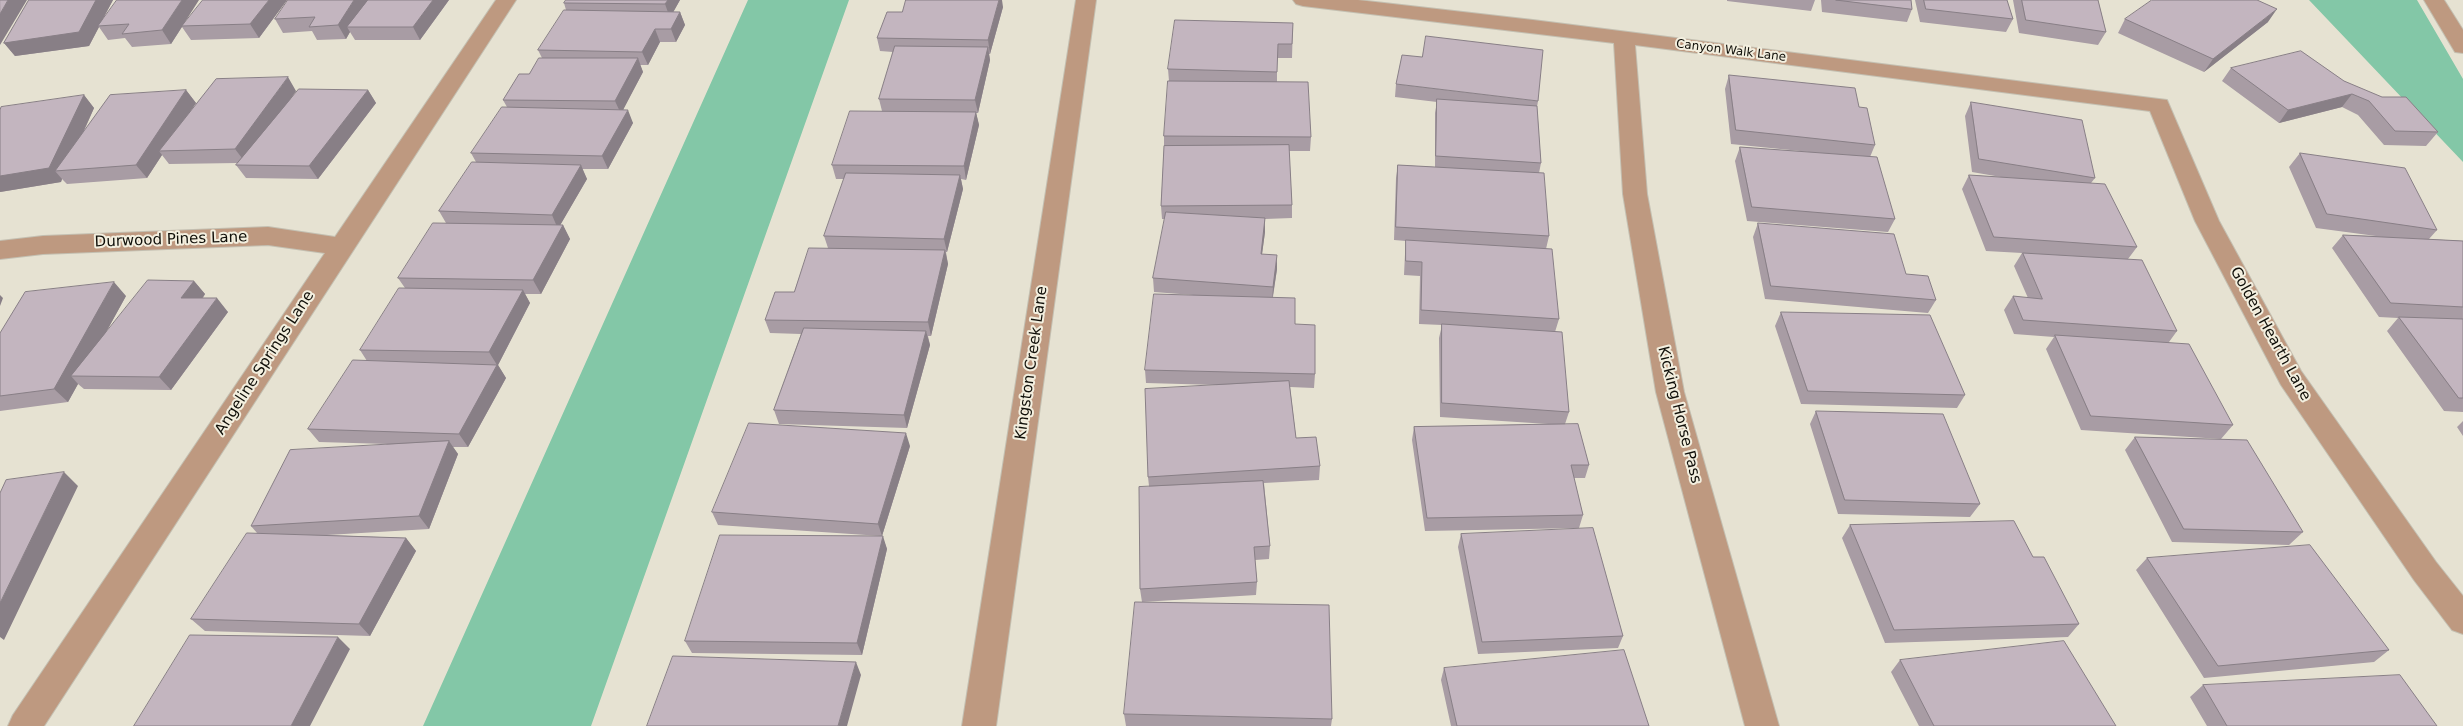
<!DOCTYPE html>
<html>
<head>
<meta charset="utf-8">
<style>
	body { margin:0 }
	canvas { display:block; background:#e6e2d2 }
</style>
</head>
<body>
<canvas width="2463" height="726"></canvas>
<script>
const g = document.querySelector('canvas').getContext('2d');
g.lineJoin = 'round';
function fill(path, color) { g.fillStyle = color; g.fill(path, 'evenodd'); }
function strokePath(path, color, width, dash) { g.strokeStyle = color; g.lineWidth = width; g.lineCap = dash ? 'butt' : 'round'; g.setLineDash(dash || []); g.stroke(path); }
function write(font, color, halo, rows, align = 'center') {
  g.font = font + ' "DejaVu Sans",sans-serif'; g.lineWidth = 4; g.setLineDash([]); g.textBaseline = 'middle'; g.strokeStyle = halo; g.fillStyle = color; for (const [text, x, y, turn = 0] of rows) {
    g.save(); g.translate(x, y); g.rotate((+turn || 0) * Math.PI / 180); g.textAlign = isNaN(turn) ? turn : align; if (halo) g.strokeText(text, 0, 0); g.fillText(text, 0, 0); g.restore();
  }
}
const green = new Path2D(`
	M 748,0 L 849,0 L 591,726 L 423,726 Z
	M 2309,0 L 2417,0 L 2463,79 L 2463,162 Z`);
const minor = new Path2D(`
	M 496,0 L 516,0 L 44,726 L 8,726 L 13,715 L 325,253 L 268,245 L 43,254 L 0,259 L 0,241 L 43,236 L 268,227 L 335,237 Z
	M 1076,0 L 1096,0 L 996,726 L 962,726 Z
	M 1293,0 L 1358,0 L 1533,20 L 2167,100 L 2219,221 L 2301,371 L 2436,562 L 2463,596 L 2463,634 L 2452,630 L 2414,580 L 2281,385 L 2195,221 L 2150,111 L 1635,45 L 1647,194 L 1684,392 L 1779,726 L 1745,726 L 1656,392 L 1623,194 L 1614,43 L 1303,6 L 1296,4 Z`);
const tertiary = new Path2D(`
	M 2424,0 L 2444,0 L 2463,30 L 2463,53 L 2455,52 Z`);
const wall = new Path2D(`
	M 29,0 L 113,0 L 103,19 L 184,23 L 287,0 L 259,38 L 191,40 L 182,27 L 171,44 L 132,47 L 125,38 L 108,40 L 99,27 L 89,46 L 15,56 L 4,43 Z
	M 449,0 L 420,40 L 355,40 L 350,32 L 346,39 L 317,40 L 312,31 L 283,33 L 275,19 Z
	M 680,0 L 673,12 L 680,12 L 685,25 L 676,42 L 660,42 L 648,65 L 640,65 L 643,72 L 623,109 L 633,123 L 608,169 L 582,169 L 587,179 L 560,225 L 563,225 L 570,239 L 541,294 L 525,294 L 530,303 L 498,365 L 506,378 L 468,447 L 453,447 L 458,454 L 429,529 L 327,535 L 406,538 L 416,551 L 370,636 L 205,631 L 191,619 L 257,533 L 251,526 L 387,444 L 319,442 L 308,429 L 367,361 L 360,350 L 405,288 L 398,278 L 446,223 L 439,211 L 476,162 L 471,153 L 507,107 L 503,100 L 529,74 L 542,58 L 538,50 L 566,10 L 564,3 Z
	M 1727,0 L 1815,0 L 1811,11 L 1727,1 Z
	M 1821,0 L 1911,0 L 1912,9 L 1907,22 L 1822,12 Z
	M 1915,0 L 2007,0 L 2013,19 L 2006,32 L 1920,22 Z
	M 2013,0 L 2098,0 L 2106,32 L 2098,45 L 2019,33 Z
	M 1003,7 L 990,54 L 989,54 L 990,60 L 978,113 L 976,113 L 979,125 L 966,180 L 961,179 L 963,189 L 947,252 L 946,252 L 948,264 L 931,336 L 928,336 L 930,345 L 907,428 L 779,424 L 774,410 L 801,334 L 770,333 L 765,320 L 794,292 L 828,248 L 824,236 L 844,179 L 836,179 L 832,165 L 882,111 L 879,99 L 893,52 L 880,51 L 877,38 L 902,12 Z
	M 2125,19 L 2268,22 L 2204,72 L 2118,33 Z
	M 1293,23 L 1292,58 L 1277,58 L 1277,82 L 1311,137 L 1310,151 L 1289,151 L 1292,205 L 1292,218 L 1265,219 L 1265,232 L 1262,255 L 1277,269 L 1273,297 L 1295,324 L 1315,374 L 1314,388 L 1290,387 L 1296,438 L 1320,466 L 1319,480 L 1264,483 L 1270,546 L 1269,559 L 1255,560 L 1257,582 L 1256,595 L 1142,602 L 1140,589 L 1149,486 L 1148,477 L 1217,385 L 1146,383 L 1145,370 L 1193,295 L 1154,292 L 1153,278 L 1165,219 L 1162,219 L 1161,206 L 1164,146 L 1164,136 L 1169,81 L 1168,69 Z
	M 2231,68 L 2344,81 L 2438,132 L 2426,146 L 2384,145 L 2358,115 L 2342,107 L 2279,123 L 2222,81 Z
	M 1729,75 L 1859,107 L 1875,145 L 1870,157 L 1895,219 L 1888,232 L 1747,221 L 1735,161 L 1740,147 L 1810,152 L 1731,144 L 1725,89 Z
	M 1396,84 L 1538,101 L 1537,107 L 1541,163 L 1539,173 L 1549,236 L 1546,249 L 1559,319 L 1555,332 L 1569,412 L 1565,424 L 1589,465 L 1585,478 L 1574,478 L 1583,515 L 1579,528 L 1425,531 L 1412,440 L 1414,427 L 1548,424 L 1440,417 L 1439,338 L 1442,325 L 1419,324 L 1420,276 L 1404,275 L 1405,254 L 1406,241 L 1394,240 L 1396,178 L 1398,165 L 1435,167 L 1435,113 L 1437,102 L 1395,97 Z
	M 186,90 L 196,103 L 190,111 L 296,91 L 291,99 L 368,90 L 376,103 L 318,179 L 246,178 L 236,165 L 238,163 L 169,164 L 162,155 L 147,178 L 67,184 L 62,179 L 61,182 L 0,192 L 84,95 L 94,108 L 84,131 Z
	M 1971,102 L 2095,178 L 2091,183 L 2137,247 L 2128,259 L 2177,331 L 2169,342 L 2233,425 L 2221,439 L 2081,430 L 2046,349 L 2054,337 L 2014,334 L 2004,310 L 2013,296 L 2028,298 L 2014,266 L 2022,253 L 1986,251 L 1962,189 L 1969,175 L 2001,177 L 1972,172 L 1965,116 Z
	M 2300,153 L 2437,230 L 2429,239 L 2463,241 L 2463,412 L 2444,411 L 2387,331 L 2398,318 L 2379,317 L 2332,248 L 2343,235 L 2376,236 L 2316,228 L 2289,167 Z
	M 1758,223 L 1906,274 L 1936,300 L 1928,313 L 1765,299 L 1753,237 Z
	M 194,281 L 205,294 L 203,298 L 228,312 L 171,390 L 84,389 L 78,384 L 68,402 L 0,411 L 0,333 L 126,296 L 106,332 Z
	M 1781,312 L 1965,395 L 1957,408 L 1801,404 L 1775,326 Z
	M 1816,411 L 1980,504 L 1970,517 L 1838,514 L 1810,424 Z
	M 2463,421 L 2463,436 L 2457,427 Z
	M 2135,437 L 2303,532 L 2289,545 L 2172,542 L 2125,450 Z
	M 910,446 L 882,536 L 887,549 L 862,655 L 692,653 L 685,641 L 881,536 L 718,525 L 712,512 Z
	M 1850,525 L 2033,557 L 2079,624 L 2068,637 L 1885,643 L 1842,538 Z
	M 1461,534 L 1623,636 L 1618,648 L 1478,654 L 1458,547 Z
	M 2147,558 L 2389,650 L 2374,662 L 2204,678 L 2136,570 Z
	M 1900,660 L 2116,726 L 1919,726 L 1891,672 Z
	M 1444,668 L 1649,726 L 1451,726 L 1441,680 Z
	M 2203,685 L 2437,726 L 2207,726 L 2190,697 Z
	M 1124,714 L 1332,719 L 1331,726 L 1126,726 Z`);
const shadedWall = new Path2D(`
	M 8,0 L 27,0 L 0,45 L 0,14 Z
	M 96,0 L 113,0 L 99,26 L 98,26 L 99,27 L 89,46 L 15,56 L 4,43 Z
	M 182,0 L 199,0 L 171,44 L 162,30 Z
	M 269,0 L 287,0 L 259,38 L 250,24 Z
	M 354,0 L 369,0 L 347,27 L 350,32 L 346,39 L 338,25 Z
	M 433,0 L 449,0 L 420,40 L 413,27 Z
	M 668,0 L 680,0 L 670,18 L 665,4 Z
	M 999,0 L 1002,0 L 1003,7 L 990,54 L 988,40 Z
	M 2277,9 L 2268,22 L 2204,72 L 2213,59 Z
	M 680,12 L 685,25 L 676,42 L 671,29 Z
	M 655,29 L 660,42 L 648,65 L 642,52 Z
	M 988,47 L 990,60 L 978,113 L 975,100 Z
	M 638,58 L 643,72 L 621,114 L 615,101 Z
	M 288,77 L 296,91 L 245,162 L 235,149 Z
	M 186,90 L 196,103 L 165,150 L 159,151 L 162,155 L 147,178 L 136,165 Z
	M 368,90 L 376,103 L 318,179 L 309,166 Z
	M 2352,94 L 2342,107 L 2279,123 L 2288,110 Z
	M 84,95 L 94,108 L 66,170 L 55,171 L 62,179 L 61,182 L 0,192 L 0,176 Z
	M 628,110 L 633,123 L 608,169 L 602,156 Z
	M 976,112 L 979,125 L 966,180 L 964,166 Z
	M 581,165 L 587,179 L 558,229 L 552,215 Z
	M 960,175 L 963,189 L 947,252 L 944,239 Z
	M 1265,218 L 1265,232 L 1260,268 L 1261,254 Z
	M 563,225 L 570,239 L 541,294 L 533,280 Z
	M 945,250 L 948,264 L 931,336 L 928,322 Z
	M 1277,255 L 1277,269 L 1272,301 L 1273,287 Z
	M 194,281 L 205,294 L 193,311 L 181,298 Z
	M 114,282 L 126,296 L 82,376 L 71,376 L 78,384 L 68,402 L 54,389 Z
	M 523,290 L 530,303 L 498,365 L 506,378 L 468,447 L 459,434 L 497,365 L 489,352 Z
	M 0,295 L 3,298 L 0,306 Z
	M 217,298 L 228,312 L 171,390 L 159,377 Z
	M 926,331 L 930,345 L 907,428 L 904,415 Z
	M 906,433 L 910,446 L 882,536 L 878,524 Z
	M 449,441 L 458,454 L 429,529 L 419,516 Z
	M 64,472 L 78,486 L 4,640 L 0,637 L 0,603 Z
	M 883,536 L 887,549 L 862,655 L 857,643 Z
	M 406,538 L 416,551 L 370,636 L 359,624 Z
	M 338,637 L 350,649 L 310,726 L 291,726 Z
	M 856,662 L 861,675 L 847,726 L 838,726 Z`);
const building = new Path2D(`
	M 0,0 L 8,0 L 0,14 Z
	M 29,0 L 96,0 L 79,32 L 4,43 Z
	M 117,0 L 182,0 L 162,30 L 122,34 L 129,24 L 98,26 Z
	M 203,0 L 269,0 L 250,24 L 182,26 Z
	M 288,0 L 354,0 L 338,25 L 309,27 L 315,17 L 275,19 Z
	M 368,0 L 433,0 L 413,27 L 347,27 Z
	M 566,0 L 668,0 L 665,4 L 564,3 Z
	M 906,0 L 999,0 L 988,40 L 877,38 L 887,12 L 902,12 Z
	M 1836,0 L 1911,0 L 1912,9 Z
	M 1924,0 L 2007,0 L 2013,19 L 1926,9 Z
	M 2022,0 L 2098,0 L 2106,32 L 2026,20 Z
	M 2152,0 L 2257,0 L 2277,9 L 2213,59 L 2125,19 Z
	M 564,10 L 680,12 L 671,29 L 655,29 L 642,52 L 538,50 Z
	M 1175,20 L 1293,23 L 1292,44 L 1278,44 L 1277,72 L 1168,69 Z
	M 1426,36 L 1543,50 L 1538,101 L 1396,84 L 1402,55 L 1422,57 Z
	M 895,46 L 988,47 L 975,100 L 879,99 Z
	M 2301,51 L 2344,81 L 2382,97 L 2406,97 L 2438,132 L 2395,131 L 2369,101 L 2352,94 L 2288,110 L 2231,68 Z
	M 539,58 L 638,58 L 615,101 L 503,100 L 519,74 L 529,74 Z
	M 1729,75 L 1855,88 L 1859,107 L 1867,108 L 1875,145 L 1736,130 Z
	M 288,77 L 235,149 L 159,151 L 216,79 Z
	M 1168,81 L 1308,82 L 1311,137 L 1164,136 Z
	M 299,89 L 368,90 L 309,166 L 236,165 Z
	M 186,90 L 136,165 L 55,171 L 110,95 Z
	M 84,95 L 49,168 L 0,176 L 0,110 L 1,107 Z
	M 1437,99 L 1537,106 L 1541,163 L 1436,156 Z
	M 1971,102 L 2082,120 L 2095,178 L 1979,159 Z
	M 502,107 L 628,110 L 602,156 L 471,153 Z
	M 850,111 L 976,112 L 964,166 L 832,165 Z
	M 1289,145 L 1292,205 L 1161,206 L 1164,146 Z
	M 1740,147 L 1877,157 L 1895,219 L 1752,207 Z
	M 2300,153 L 2405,168 L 2437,230 L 2327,214 Z
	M 472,162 L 581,165 L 552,215 L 439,211 Z
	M 1398,165 L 1544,173 L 1549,236 L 1396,227 Z
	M 846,173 L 960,175 L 944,239 L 824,236 Z
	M 1969,175 L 2105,184 L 2137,247 L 1994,237 Z
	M 1166,212 L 1265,218 L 1261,254 L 1277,255 L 1273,287 L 1153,278 Z
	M 433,223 L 563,225 L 533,280 L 398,278 Z
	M 1758,223 L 1894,234 L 1906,274 L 1928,276 L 1936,300 L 1771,286 Z
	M 2343,235 L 2463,241 L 2463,307 L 2391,303 Z
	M 1406,240 L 1552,249 L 1559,319 L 1421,310 L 1422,262 L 1406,261 Z
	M 809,248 L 945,250 L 928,322 L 765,320 L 775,292 L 794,292 Z
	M 2023,253 L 2142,260 L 2177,331 L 2023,320 L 2013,296 L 2042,299 Z
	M 148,280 L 194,281 L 181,298 L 217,298 L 159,377 L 71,376 Z
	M 114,282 L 54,389 L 0,396 L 0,333 L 25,292 Z
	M 399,288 L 523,290 L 489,352 L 360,350 Z
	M 1154,294 L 1295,298 L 1295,324 L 1315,325 L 1315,374 L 1145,370 Z
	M 1781,312 L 1930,315 L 1965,395 L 1808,391 Z
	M 2399,317 L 2463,319 L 2463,398 L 2459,398 Z
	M 1442,324 L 1562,332 L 1569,412 L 1442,403 Z
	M 804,328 L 926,331 L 904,415 L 774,410 Z
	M 2055,335 L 2189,344 L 2233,425 L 2091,416 Z
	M 353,360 L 497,365 L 459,434 L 308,429 Z
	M 1289,381 L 1296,438 L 1316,437 L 1320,466 L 1148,477 L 1145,389 Z
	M 1816,411 L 1943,414 L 1980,504 L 1845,500 Z
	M 749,423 L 906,433 L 878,524 L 712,512 Z
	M 1578,424 L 1589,465 L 1571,465 L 1583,515 L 1427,518 L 1414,427 Z
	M 2135,437 L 2247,440 L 2303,532 L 2184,529 Z
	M 449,441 L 419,516 L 251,526 L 290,450 Z
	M 64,472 L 0,603 L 0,493 L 6,480 Z
	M 1263,481 L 1270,546 L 1254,547 L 1257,582 L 1140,589 L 1139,487 Z
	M 2014,521 L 2033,557 L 2044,557 L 2079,624 L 1894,630 L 1850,525 Z
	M 1593,528 L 1623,636 L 1482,642 L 1461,534 Z
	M 247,533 L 406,538 L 359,624 L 191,619 Z
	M 720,535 L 883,536 L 857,643 L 685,641 Z
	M 2310,545 L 2389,650 L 2218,666 L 2147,558 Z
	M 1135,602 L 1329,605 L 1332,719 L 1124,714 Z
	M 190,635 L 338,637 L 291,726 L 134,726 Z
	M 2064,641 L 2116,726 L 1934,726 L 1900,660 Z
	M 1624,650 L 1649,726 L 1457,726 L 1444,668 Z
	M 673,656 L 856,662 L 838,726 L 647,726 Z
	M 2400,675 L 2437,726 L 2227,726 L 2203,685 Z`);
const farStreetnames = [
	["Canyon Walk Lane",1731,51,7]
];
const streetNames = [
	["Durwood Pines Lane",171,240,-2],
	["Golden Hearth Lane",2270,334,61],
	["Angeline Springs Lane",265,363,-57],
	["Kingston Creek Lane",1032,363,-82],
	["Kicking Horse Pass",1679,415,76]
];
fill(green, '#83c7a7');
strokePath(minor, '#c4c0b2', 2);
strokePath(tertiary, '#c4c0b2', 2);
fill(minor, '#be9980');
fill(tertiary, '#be9980');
fill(wall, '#a89ca4');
fill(shadedWall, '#887f86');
fill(building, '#c3b5bf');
strokePath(building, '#887f86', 1);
write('12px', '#0f0e08', '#f3efdf', farStreetnames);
write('15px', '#0f0e08', '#f3efdf', streetNames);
</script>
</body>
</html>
